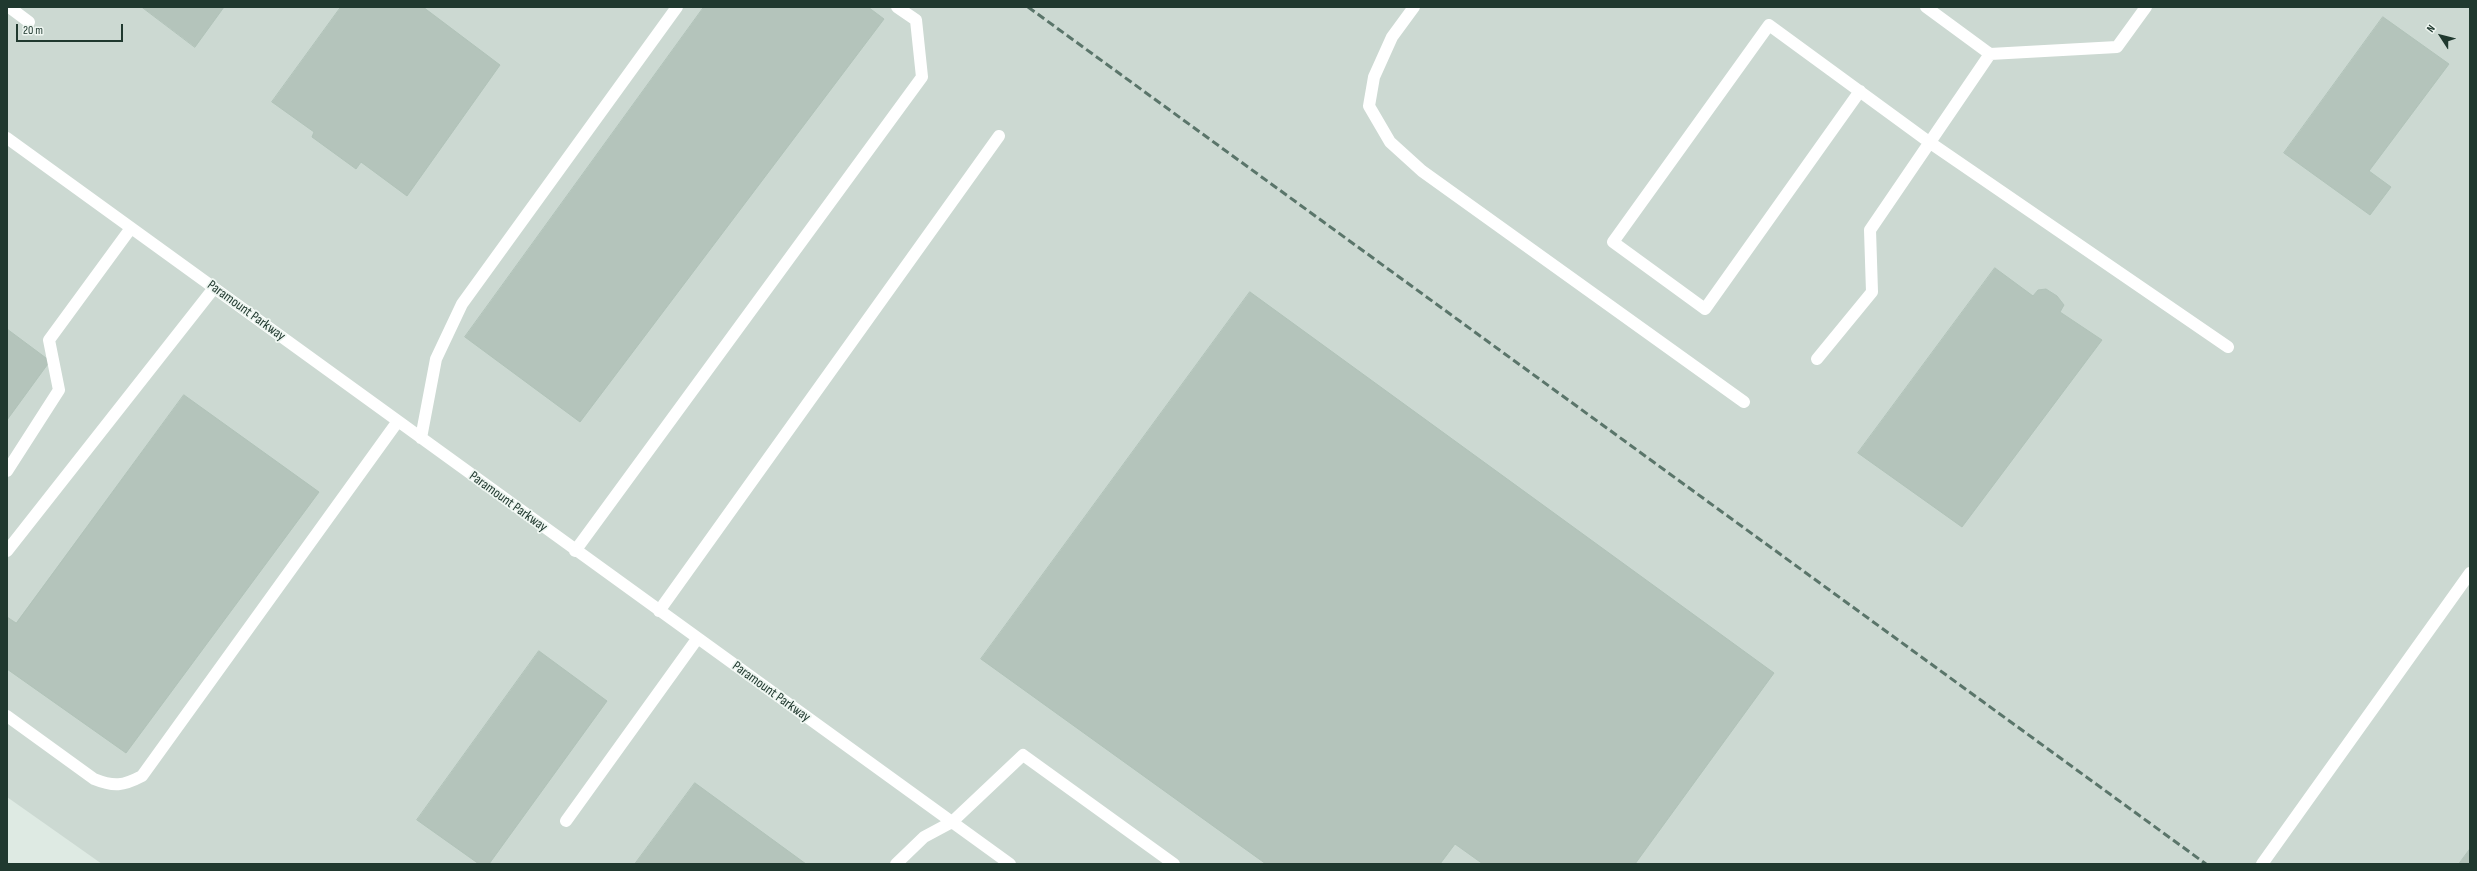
<!DOCTYPE html>
<html>
<head>
<meta charset="utf-8">
<style>
	body { margin:0 }
	#map { position:relative; width:2477px; height:871px; overflow:hidden; background:#deeae3; font-family:"Sofia Sans Condensed",sans-serif }
	canvas { display:block }
	.frame { position:absolute; inset:0; border:8px solid #20392f; pointer-events:none }
	.north { position:absolute; left:2421px; top:16px; width:40px; height:40px; -webkit-text-stroke:3px #eef6f1; paint-order:stroke; rotate:306deg; font-size:11px; font-weight:700; line-height:16px; text-align:center; color:#20392f }
	.north::after { content:''; display:block; margin:auto; width:14px; height:18px; background:#20392f; clip-path:polygon(50% 0,100% 100%,50% 72%,0 100%) }
	.scale { position:absolute; left:16px; top:24px; width:107px; height:18px; box-sizing:border-box; border:2px solid #20392f; border-top:0; padding-left:5px; font-size:12px; line-height:14px; white-space:nowrap; color:#20392f; -webkit-text-stroke:3px #eef6f1; paint-order:stroke }
</style>
</head>
<body>
<div id="map">
<canvas width="2477" height="871"></canvas>
<div class="frame"></div>
<div class="north">N</div>
<div class="scale">20 m</div>
</div>
<script>
const g = document.querySelector('canvas').getContext('2d');
g.lineJoin = 'round';
function fill(path, color) { g.fillStyle = color; g.fill(path, 'evenodd'); }
function strokePath(path, color, width, dash) { g.strokeStyle = color; g.lineWidth = width; g.lineCap = dash ? 'butt' : 'round'; g.setLineDash(dash || []); g.stroke(path); }
function write(font, color, halo, rows, align = 'center') {
  g.font = font + ' "Sofia Sans Condensed",sans-serif'; g.lineWidth = 3.5; g.setLineDash([]); g.textBaseline = 'middle'; g.strokeStyle = halo; g.fillStyle = color; for (const [text, x, y, turn = 0] of rows) {
    g.save(); g.translate(x, y); g.rotate((+turn || 0) * Math.PI / 180); g.textAlign = isNaN(turn) ? turn : align; if (halo) g.strokeText(text, 0, 0); g.fillText(text, 0, 0); g.restore();
  }
}
const built = new Path2D(`
	M 7,7 L 2470,7 L 2470,864 L 102,864 L 7,797 Z`);
const building = new Path2D(`
	M 142,7 L 224,7 L 195,47 Z
	M 341,7 L 423,7 L 500,65 L 407,196 L 361,162 L 356,169 L 312,137 L 314,132 L 272,102 Z
	M 704,7 L 868,7 L 884,19 L 580,422 L 465,337 Z
	M 2383,17 L 2449,64 L 2369,171 L 2391,187 L 2370,215 L 2284,153 Z
	M 1995,268 L 2033,296 L 2038,290 L 2046,289 L 2057,296 L 2064,305 L 2060,312 L 2102,340 L 1962,527 L 1858,453 Z
	M 1250,292 L 1774,673 L 1635,864 L 1483,864 L 1455,844 L 1440,864 L 1266,864 L 981,659 Z
	M 7,329 L 50,361 L 7,420 Z
	M 184,395 L 319,492 L 126,753 L 7,669 L 7,617 L 16,623 Z
	M 539,651 L 607,701 L 489,864 L 479,864 L 417,820 Z
	M 695,783 L 806,864 L 635,864 Z
	M 2470,849 L 2470,864 L 2459,864 Z`);
const minor = new Path2D(`
	M 9,7 L 29,22
	M 1414,7 L 1392,37 L 1374,77 L 1369,106 L 1390,142 L 1422,171 L 1744,402
	M 1926,7 L 1990,54 L 2117,47 L 2146,7
	M 1860,91 L 1705,309 L 1613,242 L 1769,25 L 1929,142 L 2228,347
	M 7,138 L 1010,864
	M 1817,359 L 1872,292 L 1870,230 L 1990,54
	M 421,438 L 436,359 L 462,304 L 677,7
	M 7,471 L 59,390 L 49,340 L 131,228
	M 7,551 L 214,288
	M 575,551 L 922,77 L 916,20 L 897,7
	M 659,611 L 999,136
	M 7,716 L 94,779 C 114,787 123,786 142,776 L 398,421
	M 566,821 L 697,639
	M 896,864 L 924,837 L 952,822 L 1023,755 L 1174,864
	M 2262,864 L 2470,573`);
const rail = new Path2D(`
	M 1028,7 L 2206,864`);
const streetNames = [
	["Paramount Parkway",246,311,36],
	["Paramount Parkway",508,502,36],
	["Paramount Parkway",771,692,36]
];
fill(built, '#ccd9d2');
fill(building, '#b4c4bb');
strokePath(building, '#b1c3b9', 1);
strokePath(minor, '#fff', 12);
strokePath(rail, '#5a756a', 3, [8, 4]);
write('14px', '#20392f', '#eef6f1', streetNames);
</script>
</body>
</html>
